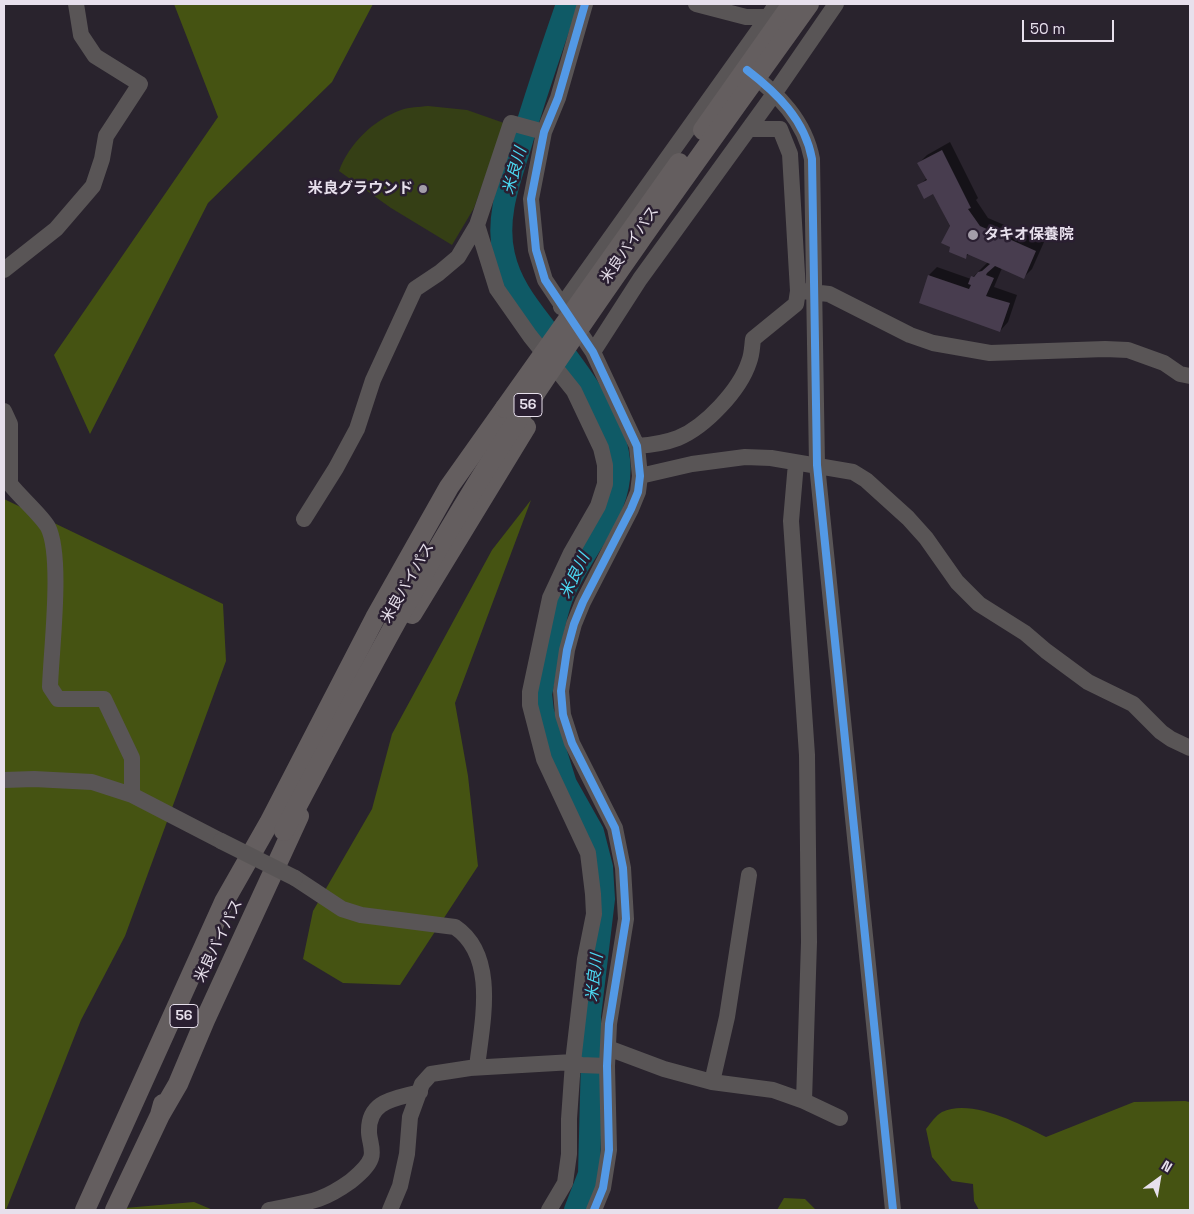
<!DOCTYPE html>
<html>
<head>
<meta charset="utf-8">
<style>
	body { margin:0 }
	#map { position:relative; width:1194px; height:1214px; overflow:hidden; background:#29232d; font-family:"Space Grotesk",sans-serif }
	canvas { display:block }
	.frame { position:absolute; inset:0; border:5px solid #e7e0ec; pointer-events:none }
	.north { position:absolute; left:1134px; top:1154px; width:50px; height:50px; -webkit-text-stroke:4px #2a1f31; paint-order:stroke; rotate:32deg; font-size:14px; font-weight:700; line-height:20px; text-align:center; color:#e7e0ec }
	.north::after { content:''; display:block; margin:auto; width:18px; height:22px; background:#e7e0ec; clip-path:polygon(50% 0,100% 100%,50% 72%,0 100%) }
	.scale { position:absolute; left:1022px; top:20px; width:92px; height:22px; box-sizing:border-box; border:2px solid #e7e0ec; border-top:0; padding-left:6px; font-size:15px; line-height:18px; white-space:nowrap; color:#e7e0ec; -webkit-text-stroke:4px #2a1f31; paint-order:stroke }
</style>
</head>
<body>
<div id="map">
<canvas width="1194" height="1214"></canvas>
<div class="frame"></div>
<div class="north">N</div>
<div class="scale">50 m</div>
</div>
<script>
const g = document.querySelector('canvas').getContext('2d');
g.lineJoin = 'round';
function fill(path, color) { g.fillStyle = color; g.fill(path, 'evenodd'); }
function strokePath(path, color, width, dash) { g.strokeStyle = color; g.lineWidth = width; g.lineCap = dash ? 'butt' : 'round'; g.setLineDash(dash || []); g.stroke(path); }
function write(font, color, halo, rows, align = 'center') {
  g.font = font + ' "Space Grotesk","Noto Sans JP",sans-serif'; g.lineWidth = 5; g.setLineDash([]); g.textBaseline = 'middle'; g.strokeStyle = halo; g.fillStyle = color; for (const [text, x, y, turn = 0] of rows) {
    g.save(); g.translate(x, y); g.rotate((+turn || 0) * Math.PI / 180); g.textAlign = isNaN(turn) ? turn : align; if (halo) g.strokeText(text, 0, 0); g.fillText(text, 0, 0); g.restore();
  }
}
const green = new Path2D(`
	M 428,106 L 467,110 L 504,123 L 474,208 L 452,245 L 391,208 L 339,171 C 349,144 373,120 401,110 C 409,107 419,107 428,106 Z`);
const forest = new Path2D(`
	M 174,4 L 373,4 L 332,82 L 208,203 L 90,434 L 54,355 L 218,117 Z
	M 4,499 L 223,604 L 226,661 L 125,936 L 81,1020 L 6,1210 L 4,1210 Z
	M 531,500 L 455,703 L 468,776 L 478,866 L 400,985 L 343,983 L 303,959 L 313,911 L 372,809 L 392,734 L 492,550 Z
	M 1185,1101 L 1190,1102 L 1190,1210 L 979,1210 L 974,1201 L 973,1184 L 952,1181 L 932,1157 L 926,1129 C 930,1124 936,1115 942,1112 C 971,1098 1020,1124 1046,1137 L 1134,1102 Z
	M 784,1198 L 805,1199 L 816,1210 L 777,1210 Z
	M 194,1202 L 213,1210 L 102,1210 Z`);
const shadow = new Path2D(`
	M 950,142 L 978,198 L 976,200 L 988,218 L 1044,242 L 1032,269 L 1024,277 L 1002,268 L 994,287 L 1017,295 L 1008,322 L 1000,331 L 929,275 L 937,267 L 971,279 L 988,262 L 969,254 L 965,257 L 933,192 L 919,186 L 927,178 L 919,163 L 927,155 Z`);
const river = new Path2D(`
	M 567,4 C 551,50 535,97 521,144 C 510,180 495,217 504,255 C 510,282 525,302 542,324 C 569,359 610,409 618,453 C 629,509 580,549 562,598 C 551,628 548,663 541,694 L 543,711 L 566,784 L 593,832 L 602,867 L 604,899 L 590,1016 L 592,1058 L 589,1174 L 575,1210`);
const building = new Path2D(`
	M 942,150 L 971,208 L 968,209 L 980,226 L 1036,251 L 1024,279 L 995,266 L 987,273 L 986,275 L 994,278 L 986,296 L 1010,303 L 1000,332 L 919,303 L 928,275 L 969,289 L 971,285 L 968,284 L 971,276 L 974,277 L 978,272 L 982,271 L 990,264 L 967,254 L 966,259 L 949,252 L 950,247 L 941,243 L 950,226 L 933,194 L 924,199 L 917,185 L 927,180 L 917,163 Z`);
const minor = new Path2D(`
	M 585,4 L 558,98 L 544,132 L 531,199 L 536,250 L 545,280 L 593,352 L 637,446 L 640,476 L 638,492 L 631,509 L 583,602 L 574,624 L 567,650 L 561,691 L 563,715 L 572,743 L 615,828 L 623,868 L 626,919 L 609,1024 L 607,1066 L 609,1150 L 603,1188 L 594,1210
	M 696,4 L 746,17 L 768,17 L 775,6 L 786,13
	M 748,71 C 778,94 805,121 812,159 L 817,465 L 893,1210
	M 477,225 L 497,289 L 530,336 L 574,391 L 601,448 L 605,465 L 605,484 L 598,506 L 571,553 L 550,598 L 530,692 L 530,705 L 544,759 L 588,853 L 593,894 L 594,914 L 585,959 L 573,1062 L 569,1119 L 569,1154 L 565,1183 L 549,1210
	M 4,270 L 56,229 L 93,186 L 102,159 L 106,136 L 140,84 L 95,56 L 81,35 L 76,4
	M 803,291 L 829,294 L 910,335 L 933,343 L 990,353 L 1105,349 L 1128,350 L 1164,363 L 1180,374 L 1190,376
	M 561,307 L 768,17
	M 593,352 L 640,279 L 774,94 L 836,4
	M 4,411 L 10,424 L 10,484 C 20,497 41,515 48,527 C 63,557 51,651 50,687 L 58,699 L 104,699 L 132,758 L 132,795 L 221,841
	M 637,446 C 651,445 665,443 678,438 C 705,427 740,390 749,362 C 752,355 752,347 753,339 L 796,304 L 798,291 L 790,154 L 780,129 L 749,129
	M 796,463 L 791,521 L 807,755 L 809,942 L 804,1101
	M 640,476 L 692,464 L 745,457 L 771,458 L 853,472 L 866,480 L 908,518 L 926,538 L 957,582 L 979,604 L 1025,633 L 1046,651 L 1088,682 L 1133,704 L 1161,732 L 1171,739 L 1190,748
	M 304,519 L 336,468 L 357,429 L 373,380 L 415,289 L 439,273 L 458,257 L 477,225 L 511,123 L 544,132
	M 4,780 L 34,779 L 92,782 L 132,795
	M 295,878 L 342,909 L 361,915 L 455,927 C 498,956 482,1023 477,1067
	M 608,1048 L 664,1069 L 712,1082 L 773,1090 L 804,1101 L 840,1118
	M 712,1082 L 727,1017 L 749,875
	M 269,1210 C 306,1202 319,1204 351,1181 C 358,1175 368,1167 371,1158 C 374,1150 369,1140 369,1132 C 368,1100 395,1099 420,1092
	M 390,1210 L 400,1186 L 407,1154 L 410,1117 L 422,1084 L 431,1074 L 470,1068 L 573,1062 L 581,1065 L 607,1066`);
const major = new Path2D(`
	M 703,130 L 792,4
	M 412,614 L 526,427
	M 160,1115 L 178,1084 L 205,1020 L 299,816
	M 85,1210 L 224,902 L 269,823 L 375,618 L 449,487 L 505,408
	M 115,1210 L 160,1115 L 163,1104`);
const minorBridge = new Path2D(`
	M 221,841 L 295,878`);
const majorBridge = new Path2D(`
	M 505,408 L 679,163
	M 284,831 C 358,691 431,551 518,419 C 611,278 711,141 809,4`);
const cycleway = new Path2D(`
	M 585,4 L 558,98 L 544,132 L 531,199 L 536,250 L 545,280 L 593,352 L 637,446 L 640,476 L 638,492 L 631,509 L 583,602 L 574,624 L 567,650 L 561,691 L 563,715 L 572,743 L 615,828 L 623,868 L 626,919 L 609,1024 L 607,1066 L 609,1150 L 603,1188 L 594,1210
	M 747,70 C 777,93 805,120 812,159 L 817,465 L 893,1210`);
const markers = [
	[423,189,5,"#a49ea9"],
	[973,235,6,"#a49ea9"]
];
const shields = [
	[528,405,28],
	[184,1016,28]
];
const shieldNames = [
	["56",528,405],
	["56",184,1016]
];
const poiNames = [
	["米良グラウンド",413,189],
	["タキオ保養院",984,235,"left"]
];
const streetNames = [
	["米良バイパス",630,245,-55],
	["米良バイパス",408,583,-60],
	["米良バイパス",219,941,-64]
];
const waterNames = [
	["米良川",515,171,-74],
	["米良川",575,576,-64],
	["米良川",595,978,-83]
];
fill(green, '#353f15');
fill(forest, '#455312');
fill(shadow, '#0007');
strokePath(river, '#0f5a66', 22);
fill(building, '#483d4f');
strokePath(minor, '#595556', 16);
strokePath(major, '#645e5f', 20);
strokePath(minorBridge, '#595556', 16);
strokePath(majorBridge, '#645e5f', 20);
strokePath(cycleway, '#5399e6', 8);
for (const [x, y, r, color] of markers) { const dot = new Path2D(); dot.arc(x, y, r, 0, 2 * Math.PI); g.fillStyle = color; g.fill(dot); strokePath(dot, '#2a1f31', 2); }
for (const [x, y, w] of shields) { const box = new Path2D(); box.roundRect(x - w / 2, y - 11.5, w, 23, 4); g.fillStyle = '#2a1f31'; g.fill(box); strokePath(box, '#e7e0ec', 1); }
write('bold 14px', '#e7e0ec', null, shieldNames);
write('bold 15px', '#e7e0ec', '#2a1f31', poiNames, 'right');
write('15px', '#e7e0ec', '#2a1f31', streetNames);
write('italic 16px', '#4bd8f2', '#2a1f31', waterNames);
</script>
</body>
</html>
